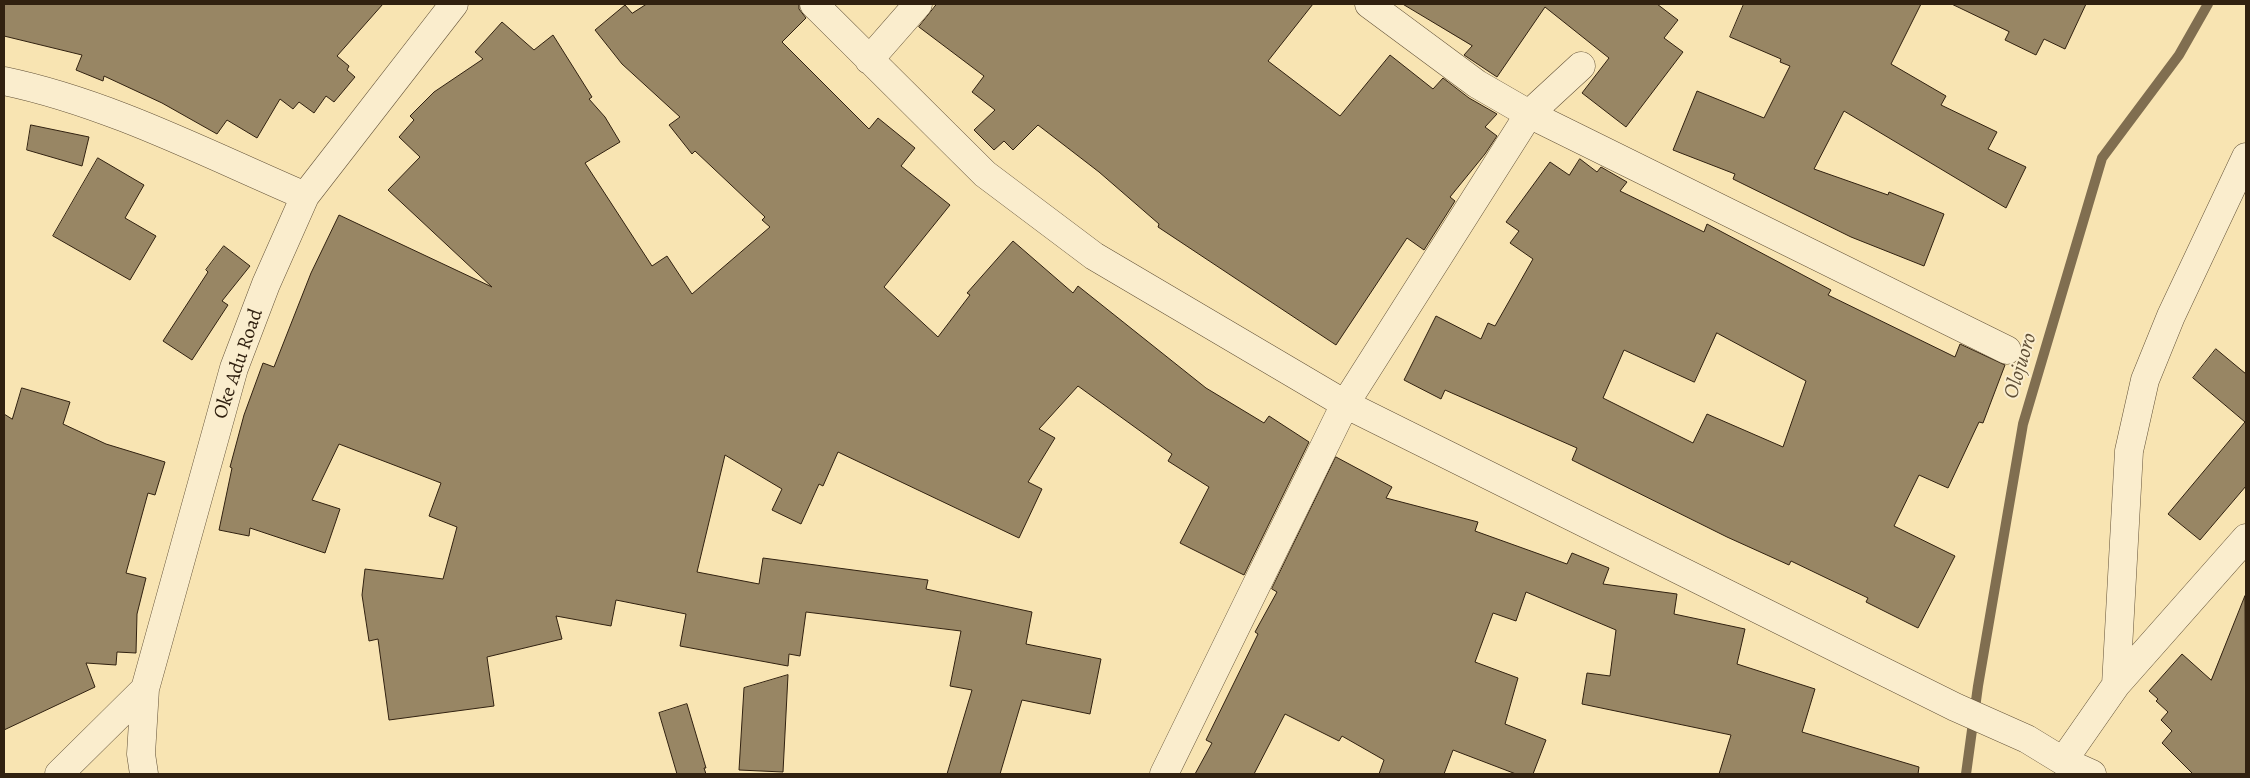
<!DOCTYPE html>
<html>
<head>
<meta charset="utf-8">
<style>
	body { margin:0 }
	#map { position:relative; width:2250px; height:778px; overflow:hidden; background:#f8e4b2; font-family:Alegreya,serif }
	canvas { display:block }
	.frame { position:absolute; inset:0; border:5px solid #312110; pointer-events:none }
</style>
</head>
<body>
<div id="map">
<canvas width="2250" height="778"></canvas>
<div class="frame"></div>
</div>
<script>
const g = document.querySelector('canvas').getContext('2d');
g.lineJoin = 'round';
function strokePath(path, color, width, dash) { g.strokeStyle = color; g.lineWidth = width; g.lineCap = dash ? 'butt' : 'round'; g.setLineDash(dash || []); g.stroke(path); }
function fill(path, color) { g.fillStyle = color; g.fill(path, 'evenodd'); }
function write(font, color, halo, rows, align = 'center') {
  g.font = font + ' Alegreya,serif'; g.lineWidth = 4; g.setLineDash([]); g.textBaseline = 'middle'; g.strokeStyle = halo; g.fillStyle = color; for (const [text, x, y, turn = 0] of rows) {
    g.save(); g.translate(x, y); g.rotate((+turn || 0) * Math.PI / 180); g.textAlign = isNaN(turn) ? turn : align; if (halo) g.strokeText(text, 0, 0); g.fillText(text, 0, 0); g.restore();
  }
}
const stream = new Path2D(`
	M 1966,774 L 1978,686 L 2023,424 L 2102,158 L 2179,55 L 2208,4`);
const building = new Path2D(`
	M 4,4 L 383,4 L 337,56 L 349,66 L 347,70 L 355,77 L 334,102 L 326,96 L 314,113 L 299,102 L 293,109 L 280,99 L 257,138 L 227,120 L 217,134 L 162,103 L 104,76 L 103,81 L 76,70 L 82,55 L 4,36 Z
	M 647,4 L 799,4 L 799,9 L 806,18 L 782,42 L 869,129 L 878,118 L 915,148 L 901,166 L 950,205 L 884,287 L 938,337 L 970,295 L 967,293 L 1013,241 L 1073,293 L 1078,286 L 1206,388 L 1264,423 L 1269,416 L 1309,442 L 1244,575 L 1180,543 L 1209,487 L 1168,461 L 1172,454 L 1078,386 L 1039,429 L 1055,438 L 1028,482 L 1042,489 L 1019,538 L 838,452 L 823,486 L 819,484 L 801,524 L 772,510 L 782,489 L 725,455 L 697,572 L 759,584 L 763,558 L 928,580 L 926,589 L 1032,612 L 1026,644 L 1101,659 L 1090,714 L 1022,700 L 1000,774 L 947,774 L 972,690 L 950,686 L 961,631 L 806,612 L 800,656 L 789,654 L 788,666 L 680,646 L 686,614 L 616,600 L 611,626 L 556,616 L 562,639 L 487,657 L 494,706 L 389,720 L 378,639 L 369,641 L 362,595 L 365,569 L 443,579 L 457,527 L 429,516 L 441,483 L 339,444 L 312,500 L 340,509 L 325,553 L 250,528 L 249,536 L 219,530 L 232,468 L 230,467 L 244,415 L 263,363 L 274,367 L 311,273 L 339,215 L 492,287 L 388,190 L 420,157 L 399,137 L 414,120 L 410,116 L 434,92 L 483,59 L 475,52 L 502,22 L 534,50 L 553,35 L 592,97 L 589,99 L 605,117 L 620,142 L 585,163 L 652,266 L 667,256 L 692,294 L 770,227 L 762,220 L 765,217 L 695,151 L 692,154 L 669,125 L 680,117 L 622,64 L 595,30 L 625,5 L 632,13 Z
	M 937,4 L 1313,4 L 1268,61 L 1340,116 L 1390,55 L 1433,89 L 1443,78 L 1469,98 L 1497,114 L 1485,127 L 1497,136 L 1485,154 L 1450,197 L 1455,201 L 1424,250 L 1407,238 L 1336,345 L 1158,227 L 1159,224 L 1099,172 L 1038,125 L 1013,150 L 1004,141 L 994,150 L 974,130 L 995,110 L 972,92 L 984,76 L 919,27 Z
	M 1403,4 L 1657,4 L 1678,20 L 1664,38 L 1683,52 L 1626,127 L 1582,93 L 1609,58 L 1545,7 L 1497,77 L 1464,55 L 1472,46 Z
	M 1744,4 L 1921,4 L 1891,64 L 1946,96 L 1941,105 L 1997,132 L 1988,149 L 2026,167 L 2006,208 L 1844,111 L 1814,169 L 1888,195 L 1889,192 L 1944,214 L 1924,266 L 1851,237 L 1733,179 L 1735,174 L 1673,150 L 1697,91 L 1764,118 L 1790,66 L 1780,62 L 1781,59 L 1730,37 Z
	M 1952,4 L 2086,4 L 2065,49 L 2044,39 L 2036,55 L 2005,40 L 2009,32 Z
	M 31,125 L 89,137 L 82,166 L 27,150 Z
	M 98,158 L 144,185 L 125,218 L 156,236 L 130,280 L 53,236 Z
	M 1580,159 L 1597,172 L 1601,167 L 1627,182 L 1620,191 L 1704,232 L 1707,224 L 1722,232 L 1831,290 L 1828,295 L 1955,357 L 1960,344 L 2005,365 L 1983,423 L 1979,422 L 1948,488 L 1919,475 L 1894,526 L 1955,556 L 1918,628 L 1866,602 L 1868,598 L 1791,561 L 1789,565 L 1727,537 L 1572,460 L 1577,448 L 1445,390 L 1441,399 L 1404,380 L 1436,316 L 1481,339 L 1488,323 L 1495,326 L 1533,259 L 1510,243 L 1519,231 L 1506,222 L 1550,162 L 1569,175 ZM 1717,333 L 1806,381 L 1783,447 L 1707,414 L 1693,443 L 1603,398 L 1624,350 L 1694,382 Z
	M 224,246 L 250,266 L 222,301 L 228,305 L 192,360 L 163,341 L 208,272 L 206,270 Z
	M 2216,349 L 2246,374 L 2246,486 L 2200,540 L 2168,514 L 2245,422 L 2193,378 Z
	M 22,388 L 70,402 L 63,424 L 106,444 L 165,462 L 155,495 L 148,493 L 126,573 L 146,578 L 137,614 L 136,653 L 117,652 L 116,665 L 86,663 L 95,687 L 4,730 L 4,414 L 12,419 Z
	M 1336,457 L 1392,487 L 1386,498 L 1478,522 L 1475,531 L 1567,564 L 1572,553 L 1609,568 L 1603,584 L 1677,594 L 1674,614 L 1745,629 L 1737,664 L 1815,689 L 1802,732 L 1919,767 L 1918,774 L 1719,774 L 1731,735 L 1582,704 L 1587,673 L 1610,676 L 1616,630 L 1526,592 L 1516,621 L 1493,613 L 1475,662 L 1518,678 L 1505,724 L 1546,740 L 1533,774 L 1516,774 L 1453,750 L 1444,774 L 1379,774 L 1384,760 L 1342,736 L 1339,741 L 1285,714 L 1254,774 L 1195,774 L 1212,743 L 1206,740 L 1258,634 L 1255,632 L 1277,592 L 1272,589 Z
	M 2245,596 L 2246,774 L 2193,774 L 2162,743 L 2172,731 L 2161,720 L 2168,712 L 2156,701 L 2158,699 L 2149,691 L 2182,654 L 2211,680 Z
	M 788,675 L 783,772 L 739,770 L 744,688 Z
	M 687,704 L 706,768 L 704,768 L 706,774 L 677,774 L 659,713 Z`);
const minor = new Path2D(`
	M 814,4 L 985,174 L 1094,256 L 1345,404 L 1955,707 L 2027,739 L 2063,761 L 2092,774
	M 1369,4 L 1477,84 L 1529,114 L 2007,350
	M 869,60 L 918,4
	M 4,81 C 109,103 207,154 305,196
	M 2116,685 L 2246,538
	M 2063,761 L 2116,685 L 2129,451 L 2145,380 L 2171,316 L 2246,157
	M 59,774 L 145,689
	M 144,774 L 141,754 L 145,689 L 234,368 L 266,284 L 305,196 L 454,4
	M 1164,774 L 1345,404 L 1529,114 L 1581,66`);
const streetNames = [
	["Oke Adu Road",239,364,-71]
];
const waterNames = [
	["Olojuoro",2021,366,-73]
];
strokePath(stream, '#806e50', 10);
fill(building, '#988664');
strokePath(building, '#312110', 1);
strokePath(minor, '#635238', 29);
strokePath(minor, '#faedcd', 28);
write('20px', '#312110', '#faedcd', streetNames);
write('italic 21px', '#5f4e35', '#faedcd', waterNames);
</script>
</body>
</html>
